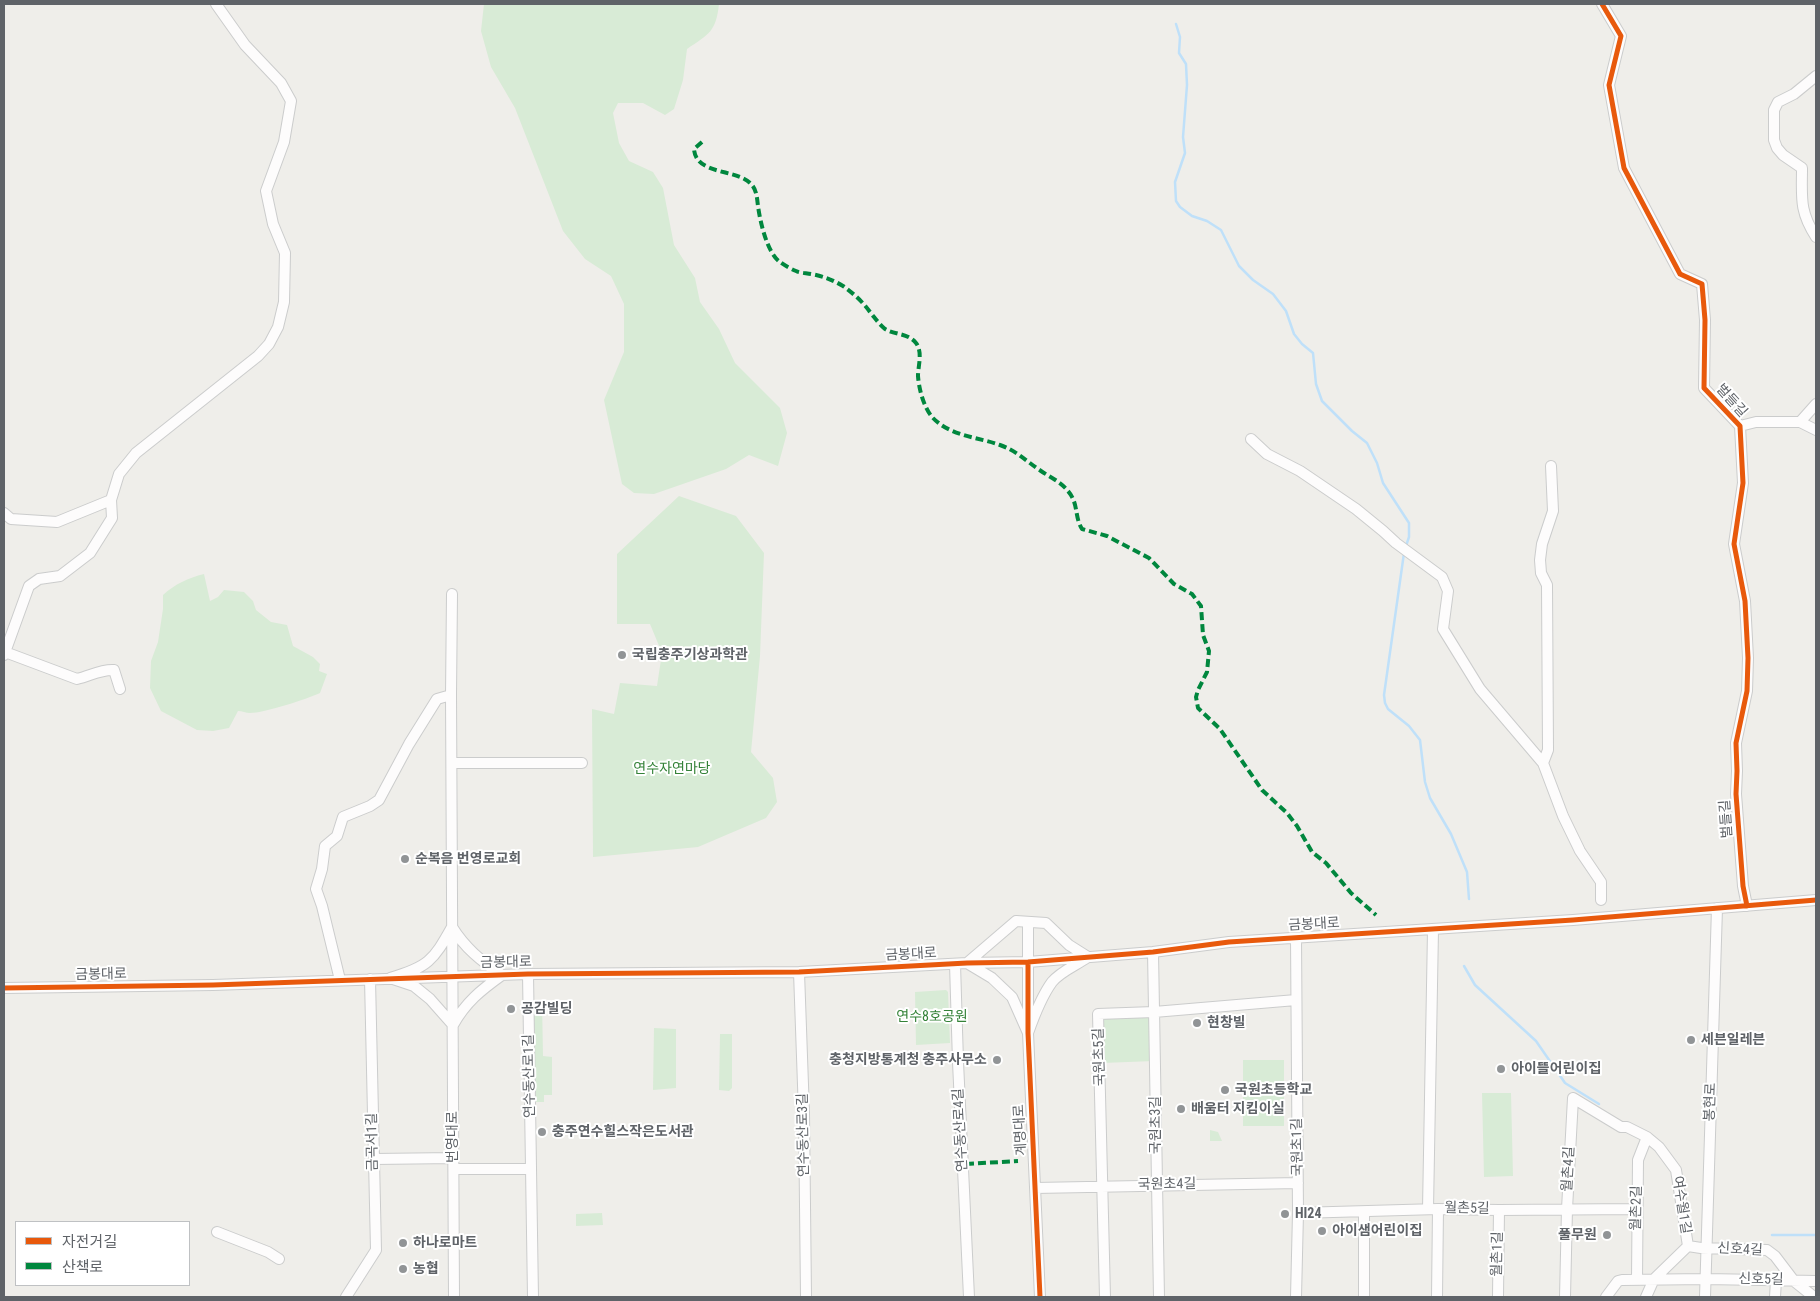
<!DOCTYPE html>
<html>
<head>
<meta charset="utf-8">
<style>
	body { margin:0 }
	#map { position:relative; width:1820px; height:1301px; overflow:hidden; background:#efeeea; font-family:"Roboto Condensed","Noto Sans KR",sans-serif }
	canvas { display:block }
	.frame { position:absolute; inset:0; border:5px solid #5f6368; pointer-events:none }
	.legend { position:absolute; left:15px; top:1221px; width:175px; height:65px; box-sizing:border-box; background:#fff; border:1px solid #bfc1c3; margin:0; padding:6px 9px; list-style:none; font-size:15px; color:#5f6368 }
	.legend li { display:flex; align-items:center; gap:10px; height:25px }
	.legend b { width:25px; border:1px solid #bfc1c3 }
</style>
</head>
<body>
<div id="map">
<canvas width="1820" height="1301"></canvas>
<div class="frame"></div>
<ul class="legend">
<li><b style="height:6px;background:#e8590c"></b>자전거길</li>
<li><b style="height:6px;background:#00873e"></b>산책로</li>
</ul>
</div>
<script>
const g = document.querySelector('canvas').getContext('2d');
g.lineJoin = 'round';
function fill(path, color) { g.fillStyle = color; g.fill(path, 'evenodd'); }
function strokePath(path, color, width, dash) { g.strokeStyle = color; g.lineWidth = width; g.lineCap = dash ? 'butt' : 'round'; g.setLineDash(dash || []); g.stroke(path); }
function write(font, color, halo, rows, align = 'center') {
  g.font = font + ' "Roboto Condensed","Noto Sans KR",sans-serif'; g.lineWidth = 4; g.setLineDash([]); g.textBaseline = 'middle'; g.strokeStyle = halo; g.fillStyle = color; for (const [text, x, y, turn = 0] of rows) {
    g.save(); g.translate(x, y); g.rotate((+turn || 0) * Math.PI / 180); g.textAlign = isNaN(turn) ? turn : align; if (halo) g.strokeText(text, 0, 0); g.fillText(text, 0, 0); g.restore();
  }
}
const green = new Path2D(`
	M 484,4 L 719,4 C 716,32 709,34 687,49 L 683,80 L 674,109 L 665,115 L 643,103 L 618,103 L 613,113 L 619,143 L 629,161 L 653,172 L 663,188 L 674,245 L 695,278 L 700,302 L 719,329 L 735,363 L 780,408 L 787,433 L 778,466 L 749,455 L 726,469 L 654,494 L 634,493 L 622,484 L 604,400 L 624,352 L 624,304 L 611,276 L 585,259 L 563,231 L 515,108 L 491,67 L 481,31 Z
	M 679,496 L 736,516 L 764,553 L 760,656 L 751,752 L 773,778 L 777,802 L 766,818 L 698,847 L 593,857 L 592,709 L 614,714 L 620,683 L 657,686 L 662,653 L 650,624 L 617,624 L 617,554 Z
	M 204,574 L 210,601 L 218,597 L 224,590 L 244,592 L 253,601 L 256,610 L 271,622 L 287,625 L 293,646 L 313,657 L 320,664 L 319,671 L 327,674 L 320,693 C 307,699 264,713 250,713 C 246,713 242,711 238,711 L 229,728 L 213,731 L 197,730 L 161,711 L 150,688 L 151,661 L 158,642 L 163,609 L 163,595 C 175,584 188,578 204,574 Z
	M 946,990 L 948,992 L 950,1043 L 916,1045 L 915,992 Z
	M 532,1001 L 542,1001 L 543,1056 L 552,1057 L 552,1095 L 544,1095 L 544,1102 L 534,1102 Z
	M 1150,1015 L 1154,1061 L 1102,1063 L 1101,1019 Z
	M 654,1028 L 676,1029 L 676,1088 L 653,1090 Z
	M 720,1034 L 732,1034 L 732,1088 L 729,1091 L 719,1090 Z
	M 1243,1060 L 1284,1060 L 1284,1126 L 1243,1126 Z
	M 1482,1093 L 1511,1093 L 1513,1176 L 1484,1177 Z
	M 1210,1130 L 1218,1132 L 1222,1141 L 1210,1141 Z
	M 602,1213 L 603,1225 L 576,1226 L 576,1214 Z`);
const stream = new Path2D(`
	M 1176,24 L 1180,37 L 1179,53 L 1186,64 L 1187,85 L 1183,137 L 1185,153 L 1175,182 L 1176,201 L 1180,207 L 1192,216 L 1207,221 L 1221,230 L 1239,266 L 1253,280 L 1273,294 L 1286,311 L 1294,334 L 1302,344 L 1313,353 L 1316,384 L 1322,401 L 1352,431 L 1367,443 L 1377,463 L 1383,483 L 1409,523 L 1409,537 L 1406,546
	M 1404,553 L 1384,695 L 1385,703 L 1388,709 L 1409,726 L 1420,740 L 1425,782 L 1430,798 L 1451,834 L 1467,872 L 1469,899
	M 1464,966 L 1475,985 L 1536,1041 L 1565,1083 L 1599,1104
	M 1772,1235 L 1816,1235`);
const minor = new Path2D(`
	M 1602,4 L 1621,36 L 1609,85 L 1624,168 L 1680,274 L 1702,284 L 1705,320 L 1704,388 L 1740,426 L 1743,483 L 1734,544 L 1745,601 L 1748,658 L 1747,691 L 1736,743 L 1737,771 L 1736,794 L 1743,886 L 1747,906
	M 1816,76 L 1794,94 L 1778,102 L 1774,110 L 1774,140 L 1777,148 L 1783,155 L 1802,168 C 1802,197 1799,211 1816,237
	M 1800,422 L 1816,404
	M 1740,426 L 1756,422 L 1800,422 L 1816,430
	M 1251,439 L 1267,454 L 1300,471 L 1356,509 L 1383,531 L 1396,543 L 1442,577 L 1448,591 L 1443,629 L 1480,689 L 1543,763 L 1563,816 L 1580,851 L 1601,882 L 1601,900
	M 4,513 L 11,519 L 57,522 L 111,500
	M 452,594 L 451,695 L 454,1297
	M 5,652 L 77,679 C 90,676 101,669 114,670 L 120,689
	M 4,655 L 29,586 L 39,579 L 60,576 L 90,553 L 112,518 L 111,500 L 119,474 L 136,453 L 258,356 L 269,344 L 278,327 L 284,302 L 285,253 L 273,224 L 266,191 L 284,142 L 291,101 L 281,83 L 245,45 L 216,4
	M 452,763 L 582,763
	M 1543,763 L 1548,750 L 1547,585 L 1541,573 L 1540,560 L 1542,544 L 1553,511 L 1551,466
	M 1016,921 L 1046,923 L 1069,945 L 1088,957 C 1077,965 1061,971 1052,982 C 1041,997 1034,1016 1028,1033 L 1012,997 L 992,978 L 967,963 Z
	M 1028,922 L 1028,1033 L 1040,1297
	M 452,927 C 465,948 481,961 502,975 C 481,990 466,1002 453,1025 L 430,999 L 414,986 L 390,978 C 428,967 433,961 452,927 Z
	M 1153,952 L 1159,1297
	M 955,964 L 958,1062 L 969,1297
	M 799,972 L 804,1113 L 806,1297
	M 528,974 L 533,1297
	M 340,980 L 322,906 L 316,889 L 322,869 L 325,846 L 337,836 L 343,817 L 370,806 L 379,800 L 409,744 L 437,699 L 451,695
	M 4,988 L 213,985 L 528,974 L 799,972 L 967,963 L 1028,962 L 1153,952 L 1229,942 L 1573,920 L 1816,900
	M 374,1159 L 454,1158
	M 454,1169 L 531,1169
	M 1035,1188 L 1298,1183
	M 1428,1209 L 1433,930
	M 1298,1213 L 1438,1209 L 1499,1210 L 1637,1209
	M 217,1232 L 268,1252 L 279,1259
	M 1688,1246 L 1701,1248 L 1767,1250 L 1775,1256 L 1794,1281 L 1814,1297
	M 1637,1280 L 1638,1160 L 1647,1137
	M 346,1297 L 376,1250 L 370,979
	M 1105,1297 L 1098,1014 L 1154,1012 L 1296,1000
	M 1296,1297 L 1298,1213 L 1296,938
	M 1364,1297 L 1364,1212
	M 1437,1297 L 1438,1209
	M 1498,1297 L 1499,1210
	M 1565,1297 L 1567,1209 L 1573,1098 L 1621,1127 L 1627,1127 L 1647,1137 L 1659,1147 L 1676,1170 L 1688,1246 L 1654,1279 L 1646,1297
	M 1606,1297 L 1618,1281 L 1622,1280 L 1706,1279 L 1816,1281
	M 1705,1297 L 1717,908
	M 1775,1297 L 1776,1280`);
const quiet = new Path2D(`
	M 702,142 L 694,149 C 696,176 738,168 752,185 C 757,191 757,199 758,206 C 760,221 767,253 780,262 C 784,265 791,269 796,271 C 800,273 806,273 811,274 C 823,276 833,280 843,286 C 853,293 863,302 870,312 C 875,318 879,324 885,329 C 895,335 908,333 916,343 C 923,352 918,366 918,376 C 919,390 924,408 933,418 C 950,436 978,437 1000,445 C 1017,451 1026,461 1041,471 C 1050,477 1061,482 1068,491 C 1079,504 1074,516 1082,529 L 1107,536 L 1149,558 L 1174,584 L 1192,594 L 1201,606 L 1203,635 L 1209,651 L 1207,672 L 1198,690 L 1196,697 L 1198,708 L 1220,729 L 1262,790 L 1287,813 L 1297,826 L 1312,852 L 1326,863 L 1351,893 L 1376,915
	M 966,1164 L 1018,1161`);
const cycleway = new Path2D(`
	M 1602,4 L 1621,36 L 1609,85 L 1624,168 L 1680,274 L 1702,284 L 1705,320 L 1704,388 L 1740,426 L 1743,483 L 1734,544 L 1745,601 L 1748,658 L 1747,691 L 1736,743 L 1737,771 L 1736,794 L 1743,886 L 1747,906
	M 1028,962 L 1028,1033 L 1040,1297
	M 4,988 L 213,985 L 528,974 L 799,972 L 967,963 L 1028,962 L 1153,952 L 1229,942 L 1573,920 L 1816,900`);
const markers = [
	[622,655,5,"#919496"],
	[405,859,5,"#919496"],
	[511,1009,5,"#919496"],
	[1197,1023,5,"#919496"],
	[1691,1040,5,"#919496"],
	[997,1060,5,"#919496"],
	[1501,1069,5,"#919496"],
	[1225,1090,5,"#919496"],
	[1181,1109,5,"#919496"],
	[542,1132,5,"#919496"],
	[1285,1214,5,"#919496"],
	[1322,1231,5,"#919496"],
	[1607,1235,5,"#919496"],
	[403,1243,5,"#919496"],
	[403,1269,5,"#919496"]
];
const streetNames = [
	["벌들길",1731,401,48],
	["벌들길",1727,819,-94],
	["금봉대로",1314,925,-3],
	["금봉대로",911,955,-3],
	["금봉대로",506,963,-1],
	["금봉대로",101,975,-1],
	["국원초5길",1100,1057,-92],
	["연수동산로1길",530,1076,-91],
	["봉현로",1711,1102,-88],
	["국원초3길",1156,1125,-90],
	["연수동산로4길",961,1130,-93],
	["계명대로",1021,1130,-93],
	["연수동산로3길",804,1135,-91],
	["번영대로",453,1137,-90],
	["금곡서1길",373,1142,-91],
	["국원초1길",1298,1147,-91],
	["월촌4길",1569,1169,-87],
	["국원초4길",1167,1185,-1],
	["여수월1길",1681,1205,81],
	["월촌2길",1637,1208,-89],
	["월촌5길",1467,1209,1],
	["신호4길",1740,1250,3],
	["월촌1길",1498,1254,-89],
	["신호5길",1761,1280,1]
];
const poiNames = [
	["국립충주기상과학관",632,655],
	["순복음 번영로교회",415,859],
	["공감빌딩",521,1009],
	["현창빌",1207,1023],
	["세븐일레븐",1701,1040],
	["충청지방통계청 충주사무소",987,1060,"right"],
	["아이뜰어린이집",1511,1069],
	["국원초등학교",1235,1090],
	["배움터 지킴이실",1191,1109],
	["충주연수힐스작은도서관",552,1132],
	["HI24",1295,1214],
	["아이샘어린이집",1332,1231],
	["풀무원",1597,1235,"right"],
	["하나로마트",413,1243],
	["농협",413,1269]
];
const parkNames = [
	["연수자연마당",672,769],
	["연수8호공원",932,1017]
];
fill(green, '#d8ebd6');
strokePath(stream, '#bfe0f9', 2.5);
strokePath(minor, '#cbcccc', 12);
strokePath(minor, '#fdfcfc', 10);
strokePath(quiet, '#00873e', 4, [8, 4]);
strokePath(cycleway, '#e8590c', 5);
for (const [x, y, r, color] of markers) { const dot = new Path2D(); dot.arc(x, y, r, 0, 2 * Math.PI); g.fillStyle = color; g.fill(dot); strokePath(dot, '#fff', 2); }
write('14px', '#5f6368', '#fff', streetNames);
write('bold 14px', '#5f6368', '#fff', poiNames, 'left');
write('14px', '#348238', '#fff', parkNames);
</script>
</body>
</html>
